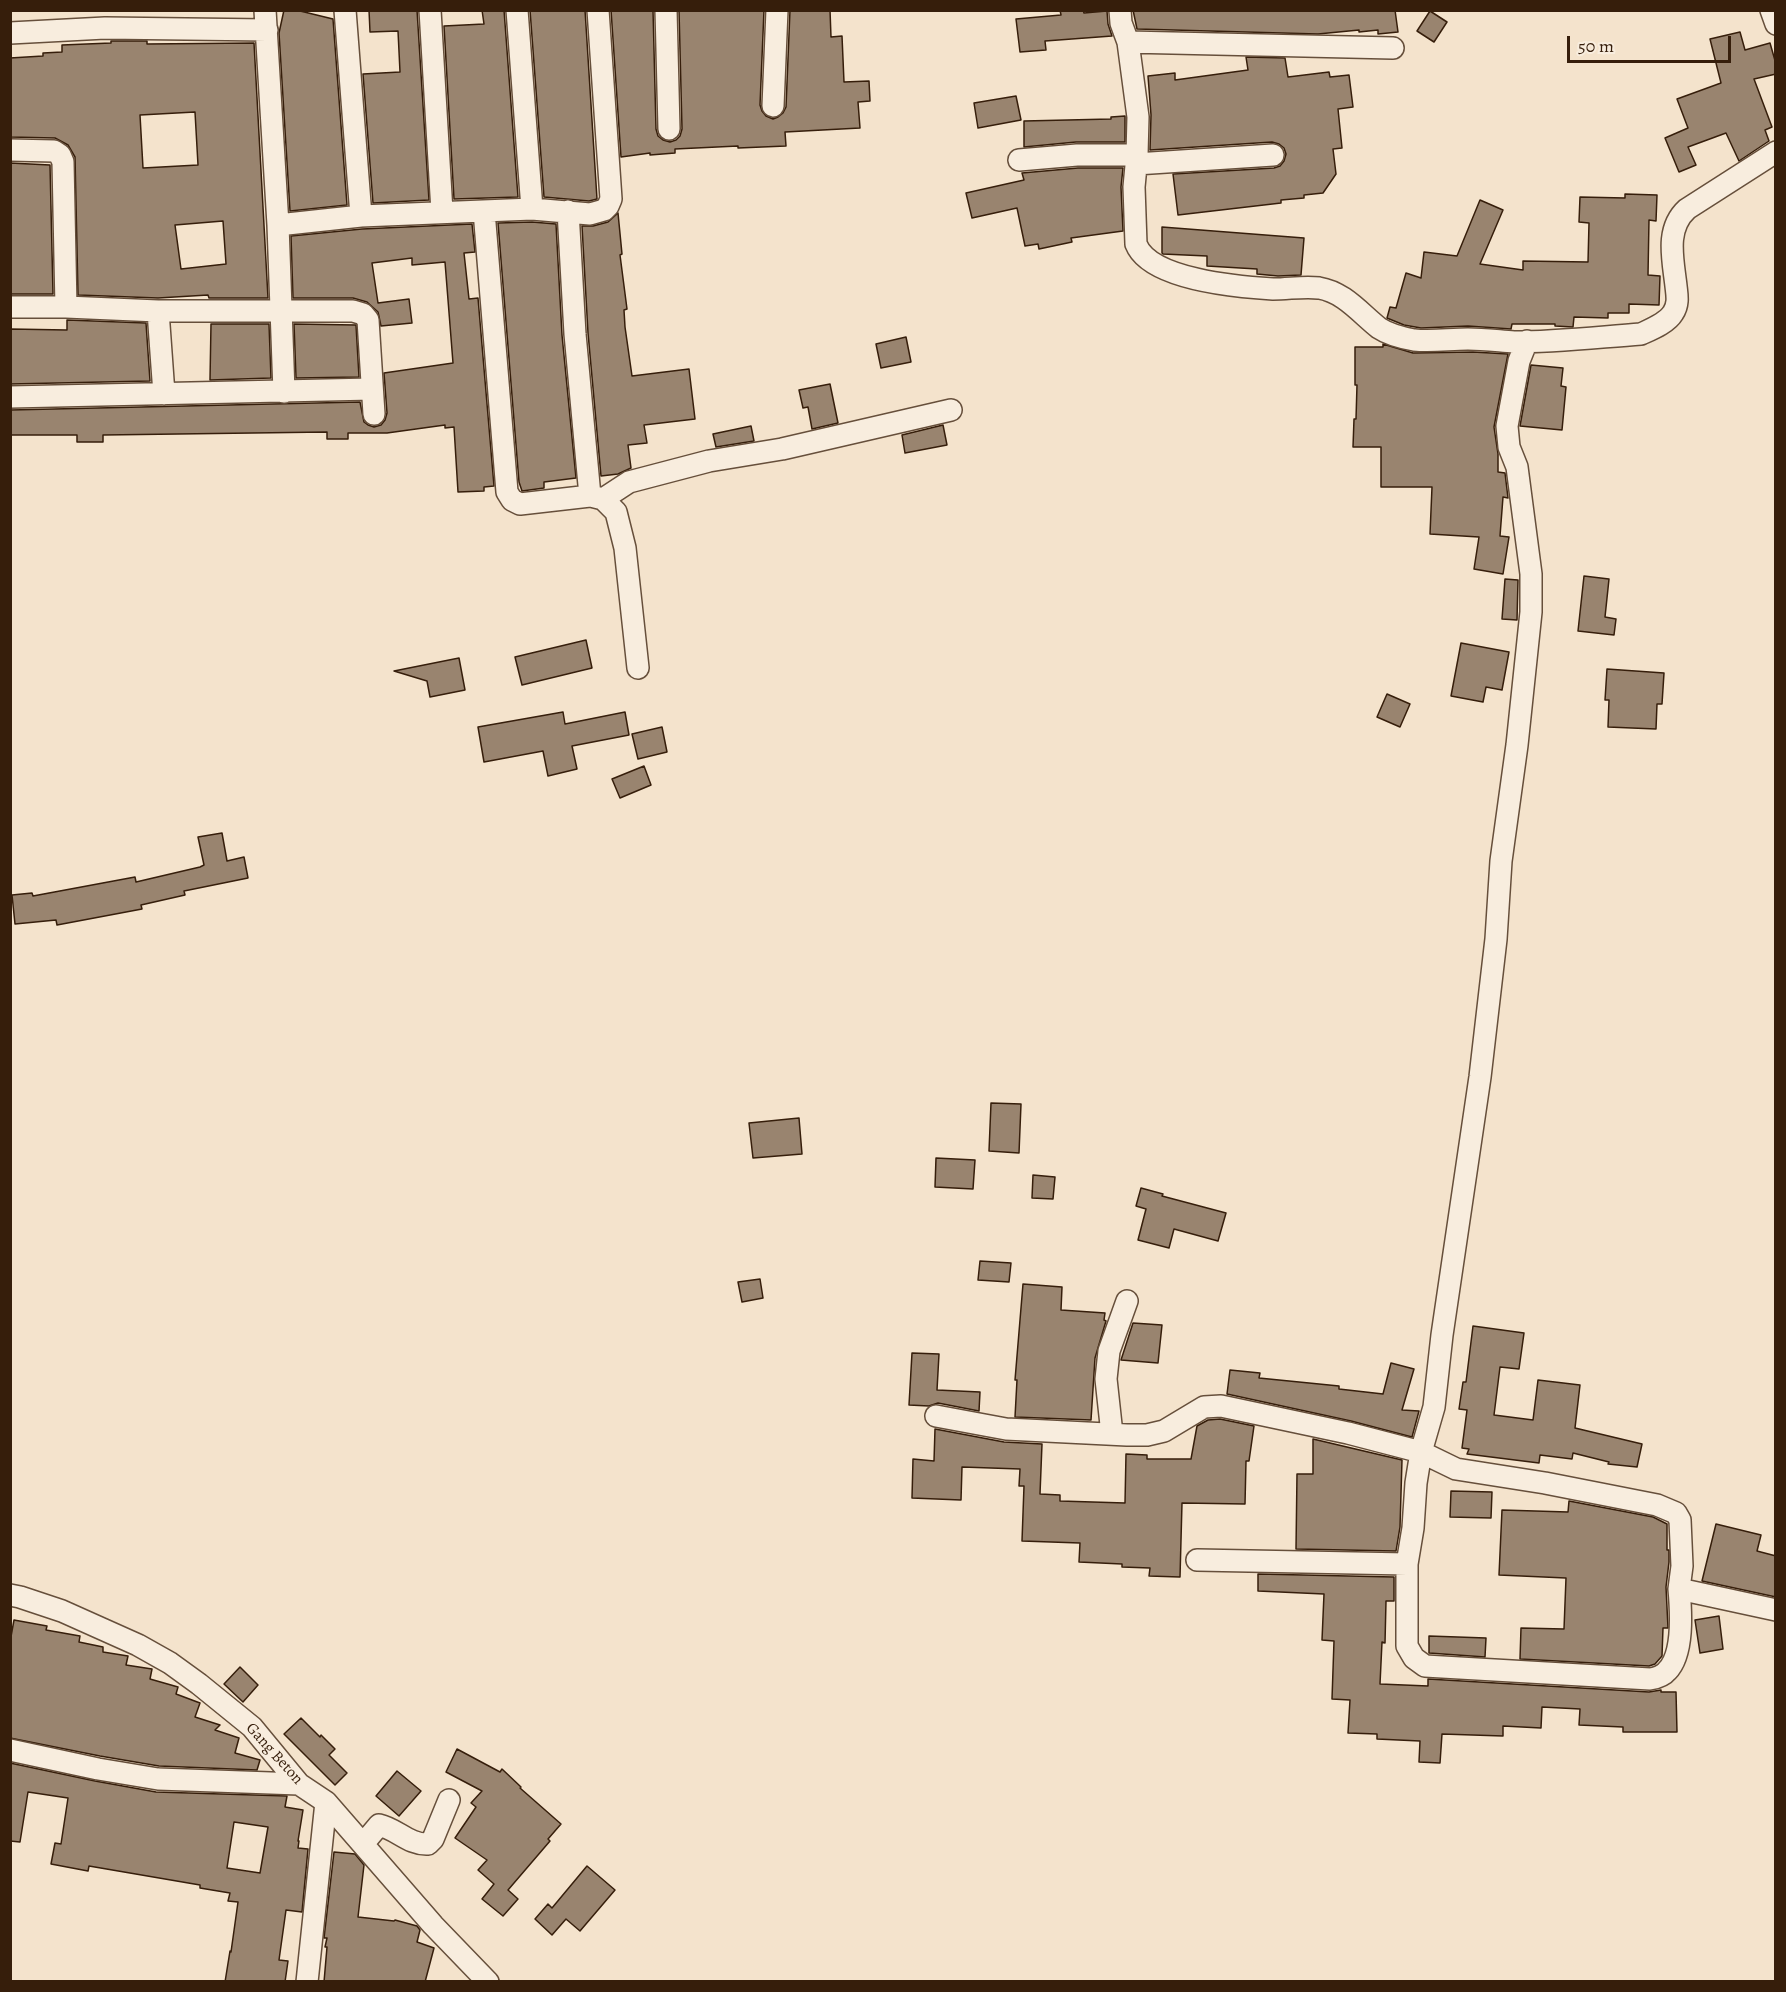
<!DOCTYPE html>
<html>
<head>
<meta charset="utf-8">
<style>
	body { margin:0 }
	#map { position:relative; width:1786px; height:1992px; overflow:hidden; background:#f4e3cc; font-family:Alegreya,serif }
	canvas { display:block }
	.frame { position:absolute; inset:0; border:12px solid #361e0b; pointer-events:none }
	.scale { position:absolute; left:1567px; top:36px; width:164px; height:27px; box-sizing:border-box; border:3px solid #361e0b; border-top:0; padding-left:8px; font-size:18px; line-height:21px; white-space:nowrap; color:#361e0b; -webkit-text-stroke:4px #f8edde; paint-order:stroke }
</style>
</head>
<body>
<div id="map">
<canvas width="1786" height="1992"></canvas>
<div class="frame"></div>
<div class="scale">50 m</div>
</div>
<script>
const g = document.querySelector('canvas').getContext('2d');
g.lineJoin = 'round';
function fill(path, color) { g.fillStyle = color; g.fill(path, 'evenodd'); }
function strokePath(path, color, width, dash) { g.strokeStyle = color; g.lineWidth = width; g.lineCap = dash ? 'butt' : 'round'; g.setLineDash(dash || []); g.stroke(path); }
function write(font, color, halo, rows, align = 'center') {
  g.font = font + ' Alegreya,serif'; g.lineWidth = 4.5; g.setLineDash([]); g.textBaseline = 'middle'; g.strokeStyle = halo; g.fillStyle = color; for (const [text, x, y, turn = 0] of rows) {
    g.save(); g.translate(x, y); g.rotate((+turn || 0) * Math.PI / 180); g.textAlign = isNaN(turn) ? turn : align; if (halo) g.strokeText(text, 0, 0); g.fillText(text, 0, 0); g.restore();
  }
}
const building = new Path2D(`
	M 284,10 L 296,10 L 333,19 L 347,205 L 290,211 L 279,33 Z
	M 369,10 L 417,10 L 429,200 L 373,203 L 363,74 L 400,72 L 398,31 L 370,32 Z
	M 482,10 L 504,10 L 518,197 L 454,199 L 444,26 L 484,24 Z
	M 530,10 L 585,10 L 597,199 L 589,201 L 544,197 Z
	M 611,10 L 653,10 L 656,129 L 658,136 L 663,140 L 670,142 L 676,140 L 680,136 L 682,129 L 679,10 L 764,10 L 760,105 L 762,111 L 766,116 L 773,119 L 778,117 L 783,113 L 786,107 L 790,10 L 830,10 L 831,37 L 842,36 L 844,82 L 869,81 L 870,101 L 858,102 L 860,128 L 785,132 L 786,146 L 738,148 L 738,146 L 675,149 L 675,153 L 650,155 L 650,153 L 621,157 Z
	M 1060,10 L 1083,10 L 1084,13 L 1107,11 L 1108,24 L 1112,36 L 1045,41 L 1046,50 L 1020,52 L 1016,19 L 1061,15 Z
	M 1133,10 L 1395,10 L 1398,32 L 1378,34 L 1378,30 L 1359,32 L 1359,30 L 1318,34 L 1137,29 Z
	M 1430,11 L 1447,22 L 1434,42 L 1417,31 Z
	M 1740,32 L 1745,50 L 1770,43 L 1776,64 L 1776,74 L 1754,79 L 1772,127 L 1765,130 L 1769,141 L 1739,161 L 1726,133 L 1688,147 L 1696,165 L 1679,172 L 1665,138 L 1688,128 L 1677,99 L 1721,83 L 1710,39 Z
	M 111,41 L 147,41 L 147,44 L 254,43 L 268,298 L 209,298 L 208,295 L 158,298 L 78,295 L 75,157 L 68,145 L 55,138 L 10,137 L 10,58 L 43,56 L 43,53 L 62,52 L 62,45 L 111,43 ZM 195,112 L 198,165 L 143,168 L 140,115 ZM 223,221 L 226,264 L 181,269 L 175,225 Z
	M 1246,57 L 1285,58 L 1288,77 L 1329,72 L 1330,77 L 1349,75 L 1353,107 L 1338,109 L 1342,148 L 1333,149 L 1336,174 L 1323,193 L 1304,195 L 1304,198 L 1281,200 L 1281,203 L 1178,215 L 1173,174 L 1274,168 L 1280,166 L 1284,161 L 1286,154 L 1284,148 L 1279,144 L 1272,142 L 1150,150 L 1151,115 L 1148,76 L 1175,73 L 1175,80 L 1248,70 Z
	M 1016,96 L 1021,120 L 978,128 L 974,103 Z
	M 1125,116 L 1125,142 L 1076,142 L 1024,147 L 1024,121 L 1111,119 L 1111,117 Z
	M 10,163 L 50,165 L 53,294 L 10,294 Z
	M 1078,168 L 1123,168 L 1121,187 L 1123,231 L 1071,238 L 1072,242 L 1039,249 L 1038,244 L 1025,246 L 1017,208 L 972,218 L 966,193 L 1024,180 L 1022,173 Z
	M 1625,194 L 1657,195 L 1656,221 L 1649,220 L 1648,275 L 1660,276 L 1659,305 L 1629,304 L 1629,313 L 1608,313 L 1608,318 L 1574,317 L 1573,327 L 1555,326 L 1555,324 L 1512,324 L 1511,329 L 1468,326 L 1421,328 L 1404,325 L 1387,318 L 1390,307 L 1396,308 L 1406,273 L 1421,278 L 1424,252 L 1457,256 L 1480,200 L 1503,210 L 1480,264 L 1523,270 L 1523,261 L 1588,262 L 1589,223 L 1579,222 L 1580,197 L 1625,198 Z
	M 618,213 L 622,254 L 620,255 L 627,309 L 624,310 L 625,327 L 632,376 L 689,369 L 695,419 L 644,425 L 647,443 L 628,445 L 631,468 L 618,474 L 601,476 L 588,333 L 582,226 L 593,226 L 608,222 Z
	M 532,222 L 556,224 L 562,335 L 576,478 L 544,482 L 544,488 L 522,491 L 519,482 L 498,223 Z
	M 472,224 L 475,252 L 464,253 L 469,299 L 478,298 L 494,486 L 484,487 L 484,491 L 458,492 L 454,427 L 445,428 L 445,425 L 387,433 L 348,433 L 348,439 L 327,439 L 327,432 L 103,435 L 103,442 L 77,442 L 77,435 L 10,435 L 10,410 L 360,402 L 364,422 L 368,425 L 374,427 L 381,425 L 385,420 L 387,413 L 384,373 L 453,363 L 445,262 L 412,265 L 412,258 L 372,263 L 378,303 L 409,299 L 412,323 L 381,326 L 378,312 L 367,302 L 353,298 L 293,298 L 291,236 L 362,229 Z
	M 1162,227 L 1304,238 L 1301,275 L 1278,276 L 1257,274 L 1257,269 L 1207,266 L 1207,256 L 1163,254 L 1162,253 Z
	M 67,320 L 146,323 L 150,381 L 10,384 L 10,329 L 67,330 Z
	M 211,324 L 269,324 L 271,378 L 210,380 Z
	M 294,324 L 356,325 L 359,377 L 296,378 Z
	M 906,337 L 911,362 L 881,368 L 876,344 Z
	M 1383,344 L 1413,353 L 1473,352 L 1508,354 L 1494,427 L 1498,454 L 1498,472 L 1505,473 L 1508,498 L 1503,497 L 1500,536 L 1509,537 L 1503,574 L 1474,569 L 1479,537 L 1430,534 L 1432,487 L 1381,487 L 1381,447 L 1353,447 L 1354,419 L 1356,419 L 1357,385 L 1355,385 L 1355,347 L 1383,347 Z
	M 1531,365 L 1563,368 L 1561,386 L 1566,387 L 1562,430 L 1520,426 Z
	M 830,384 L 838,423 L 812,429 L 808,407 L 803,408 L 799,390 Z
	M 943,425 L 947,445 L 905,453 L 902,435 Z
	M 751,426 L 754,441 L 716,447 L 713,434 Z
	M 1584,576 L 1609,579 L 1605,617 L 1616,619 L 1614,635 L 1578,631 Z
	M 1505,579 L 1518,580 L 1517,620 L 1502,619 Z
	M 586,640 L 592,668 L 522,685 L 515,657 Z
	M 1461,643 L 1509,652 L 1502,690 L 1486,687 L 1483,702 L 1451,696 Z
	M 459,658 L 465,690 L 430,697 L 427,681 L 394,671 Z
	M 1607,669 L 1664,673 L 1662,704 L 1657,704 L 1656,729 L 1608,727 L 1609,700 L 1605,700 Z
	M 1387,694 L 1410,704 L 1400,727 L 1377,717 Z
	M 563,712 L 565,724 L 625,712 L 629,735 L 572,746 L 577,769 L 548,776 L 543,751 L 484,762 L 478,727 Z
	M 662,727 L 667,752 L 638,759 L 632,734 Z
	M 644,766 L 651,785 L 620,798 L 612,779 Z
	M 222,833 L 227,861 L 244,857 L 248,878 L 184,891 L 185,895 L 141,905 L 142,909 L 57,925 L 56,920 L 15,924 L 12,895 L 32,893 L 33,896 L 135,877 L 136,882 L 200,867 L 204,865 L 198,837 Z
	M 991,1103 L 1021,1104 L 1019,1153 L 989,1151 Z
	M 799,1118 L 802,1154 L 753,1158 L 749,1123 Z
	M 936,1158 L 975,1160 L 973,1189 L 935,1187 Z
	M 1033,1175 L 1055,1177 L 1053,1199 L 1032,1198 Z
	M 1141,1188 L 1163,1194 L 1162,1196 L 1226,1213 L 1218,1241 L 1174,1229 L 1169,1248 L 1138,1240 L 1146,1209 L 1136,1206 Z
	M 980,1261 L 1011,1263 L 1009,1282 L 978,1280 Z
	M 760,1279 L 763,1298 L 742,1302 L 738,1282 Z
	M 1023,1284 L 1062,1287 L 1061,1310 L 1105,1313 L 1104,1320 L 1106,1321 L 1095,1358 L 1091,1420 L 1015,1417 L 1017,1380 L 1015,1380 Z
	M 1133,1323 L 1162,1325 L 1158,1363 L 1121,1360 Z
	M 1473,1326 L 1524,1333 L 1519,1369 L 1500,1367 L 1494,1415 L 1533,1420 L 1538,1380 L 1580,1385 L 1575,1428 L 1642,1444 L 1637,1467 L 1608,1464 L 1609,1462 L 1573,1453 L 1572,1459 L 1540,1455 L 1539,1463 L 1467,1454 L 1469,1449 L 1462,1448 L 1467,1410 L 1459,1409 L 1463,1382 L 1466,1382 Z
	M 912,1353 L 939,1354 L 937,1390 L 980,1392 L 979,1411 L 938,1403 L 929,1406 L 909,1405 Z
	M 1391,1363 L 1414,1369 L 1402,1410 L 1419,1411 L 1412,1437 L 1351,1421 L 1227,1394 L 1230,1370 L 1260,1373 L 1259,1378 L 1339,1386 L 1339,1389 L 1383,1394 Z
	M 1220,1419 L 1254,1426 L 1249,1461 L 1246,1461 L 1245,1504 L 1182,1503 L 1180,1577 L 1149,1576 L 1150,1568 L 1122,1567 L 1122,1564 L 1079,1562 L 1080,1543 L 1022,1541 L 1024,1486 L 1019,1486 L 1020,1469 L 962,1467 L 961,1500 L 912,1498 L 913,1459 L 934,1461 L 935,1429 L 1004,1442 L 1042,1444 L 1040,1494 L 1060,1495 L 1060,1501 L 1125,1503 L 1126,1454 L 1147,1455 L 1147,1459 L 1191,1459 L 1197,1426 L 1208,1420 Z
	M 1313,1439 L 1402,1460 L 1400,1527 L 1396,1551 L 1296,1549 L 1297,1474 L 1313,1474 Z
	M 1451,1491 L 1492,1492 L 1491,1518 L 1450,1517 Z
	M 1569,1501 L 1653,1517 L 1667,1524 L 1667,1550 L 1669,1550 L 1669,1562 L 1666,1587 L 1668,1628 L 1663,1628 L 1662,1656 L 1655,1664 L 1649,1666 L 1520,1659 L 1521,1628 L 1564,1629 L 1566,1578 L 1499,1575 L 1502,1510 L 1568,1512 Z
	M 1716,1524 L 1761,1535 L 1757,1551 L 1776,1556 L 1776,1597 L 1702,1581 Z
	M 1258,1574 L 1394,1577 L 1394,1601 L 1386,1601 L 1385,1643 L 1382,1642 L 1380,1684 L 1428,1686 L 1428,1679 L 1649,1692 L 1661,1690 L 1661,1692 L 1676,1692 L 1677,1732 L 1623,1732 L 1623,1727 L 1579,1725 L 1580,1709 L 1542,1707 L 1541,1728 L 1503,1726 L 1503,1736 L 1442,1734 L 1440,1763 L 1419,1762 L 1420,1741 L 1377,1739 L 1377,1734 L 1348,1733 L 1350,1700 L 1332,1699 L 1334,1641 L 1322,1640 L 1324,1594 L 1258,1591 Z
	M 1719,1616 L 1723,1649 L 1700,1653 L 1695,1620 Z
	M 14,1620 L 47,1626 L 46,1630 L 80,1636 L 79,1642 L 103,1647 L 103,1652 L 128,1656 L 126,1665 L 152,1669 L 150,1679 L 178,1687 L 176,1694 L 200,1703 L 195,1717 L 220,1725 L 215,1730 L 239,1738 L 235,1753 L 260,1760 L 257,1770 L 159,1766 L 100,1756 L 10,1738 L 10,1642 Z
	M 1429,1636 L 1486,1638 L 1485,1657 L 1429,1653 Z
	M 240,1667 L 258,1685 L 243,1702 L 224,1684 Z
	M 301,1718 L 320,1737 L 321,1735 L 335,1749 L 329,1755 L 347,1773 L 335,1785 L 284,1734 Z
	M 457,1749 L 500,1772 L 502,1769 L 521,1787 L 520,1788 L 561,1824 L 548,1839 L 550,1841 L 508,1890 L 518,1899 L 503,1916 L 482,1899 L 494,1884 L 478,1870 L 487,1860 L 455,1838 L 476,1807 L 471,1803 L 482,1791 L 446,1772 Z
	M 10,1763 L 95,1781 L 156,1792 L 287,1796 L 285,1807 L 303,1810 L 298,1841 L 299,1841 L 298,1848 L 308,1849 L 302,1912 L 286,1910 L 279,1960 L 288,1961 L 285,1982 L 225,1982 L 230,1951 L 231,1952 L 238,1902 L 228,1901 L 230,1893 L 200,1888 L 200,1885 L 89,1866 L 88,1871 L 51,1864 L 55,1843 L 61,1844 L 68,1798 L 28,1792 L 20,1842 L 10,1841 ZM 234,1822 L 268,1827 L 260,1873 L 227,1868 Z
	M 397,1771 L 421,1791 L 399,1816 L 376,1796 Z
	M 334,1852 L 355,1854 L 364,1865 L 358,1917 L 394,1921 L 395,1920 L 417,1926 L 420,1930 L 417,1942 L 434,1948 L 425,1982 L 324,1982 L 327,1947 L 325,1947 L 327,1938 L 324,1938 Z
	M 587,1866 L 615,1890 L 580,1931 L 566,1919 L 552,1935 L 535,1919 L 548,1904 L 552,1908 Z`);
const minor = new Path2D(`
	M 265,10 L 278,225 L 284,392
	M 345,10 L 361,216
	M 430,10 L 442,212
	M 517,10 L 532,209
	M 666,10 L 669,129
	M 1120,10 L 1121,23 L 1128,42 L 1138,117 L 1137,155 L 1134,187 L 1136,244 C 1150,280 1239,287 1273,289 C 1289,289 1304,286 1319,288 C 1344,292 1360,313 1379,328 C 1388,334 1403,338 1414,340 C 1432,342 1450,339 1468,339 C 1483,339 1499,341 1514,342 C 1556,342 1599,337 1641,334 C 1652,329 1667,323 1673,313 C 1679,304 1677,295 1676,286 C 1673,259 1665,229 1687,209 L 1776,152
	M 1771,10 L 1776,24
	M 10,33 L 105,28 L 267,30
	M 1128,42 L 1393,48
	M 773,106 L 777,10
	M 10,150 L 54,151 L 60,155 L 63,162 L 66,307
	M 1019,160 L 1077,155 L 1137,155
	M 1136,164 L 1273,155
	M 484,211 L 507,492 L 512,500 L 520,504 L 590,496 L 575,334 L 568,211
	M 278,225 L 361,216 L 532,209 L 590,214 L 604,210 L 608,206 L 611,199 L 598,10
	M 10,307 L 66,307 L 158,311 L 353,311 L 363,314 L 368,320 L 374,414
	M 158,311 L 164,394
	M 1527,341 L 1519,361 L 1507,426 L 1509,447 L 1517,467 L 1523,513 L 1531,574 L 1531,612 L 1517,745 L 1501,861 L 1496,939 L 1480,1077 L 1442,1335 L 1434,1407 L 1421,1452 L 1416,1483 L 1413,1528 L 1407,1564 L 1407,1646 L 1414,1658 L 1425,1666 L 1650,1679 C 1656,1678 1663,1676 1667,1671 C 1684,1654 1681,1611 1679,1589
	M 10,397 L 372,389
	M 591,496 L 603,499 L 616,512 L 625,548 L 638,668
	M 603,499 L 629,482 L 709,461 L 782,449 L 951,410
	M 936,1416 L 1006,1429 L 1127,1435 L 1147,1435 L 1164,1431 L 1204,1407 L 1221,1406 L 1348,1433 L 1421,1452 L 1456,1469 L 1545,1483 L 1657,1505 L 1676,1513 L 1680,1520 L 1682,1566 L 1679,1589 L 1776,1610
	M 1112,1434 L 1106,1379 L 1109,1351 L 1127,1301
	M 1197,1560 L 1407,1564
	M 10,1595 L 20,1597 L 62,1611 L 138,1645 L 170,1663 L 199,1684 L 252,1727 L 299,1784 L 326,1802 L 433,1925 L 488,1982
	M 10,1750 L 98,1769 L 158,1779 L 299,1784
	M 363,1844 L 379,1825 C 397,1829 409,1845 428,1844 L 433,1839 L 449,1800
	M 307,1982 L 326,1802`);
const streetNames = [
	["Gang Beton",274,1754,48]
];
fill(building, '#99846f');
strokePath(building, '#361e0b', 1.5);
strokePath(minor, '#664f3b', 24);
strokePath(minor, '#f8edde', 21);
write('16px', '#361e0b', '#f8edde', streetNames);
</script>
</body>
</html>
